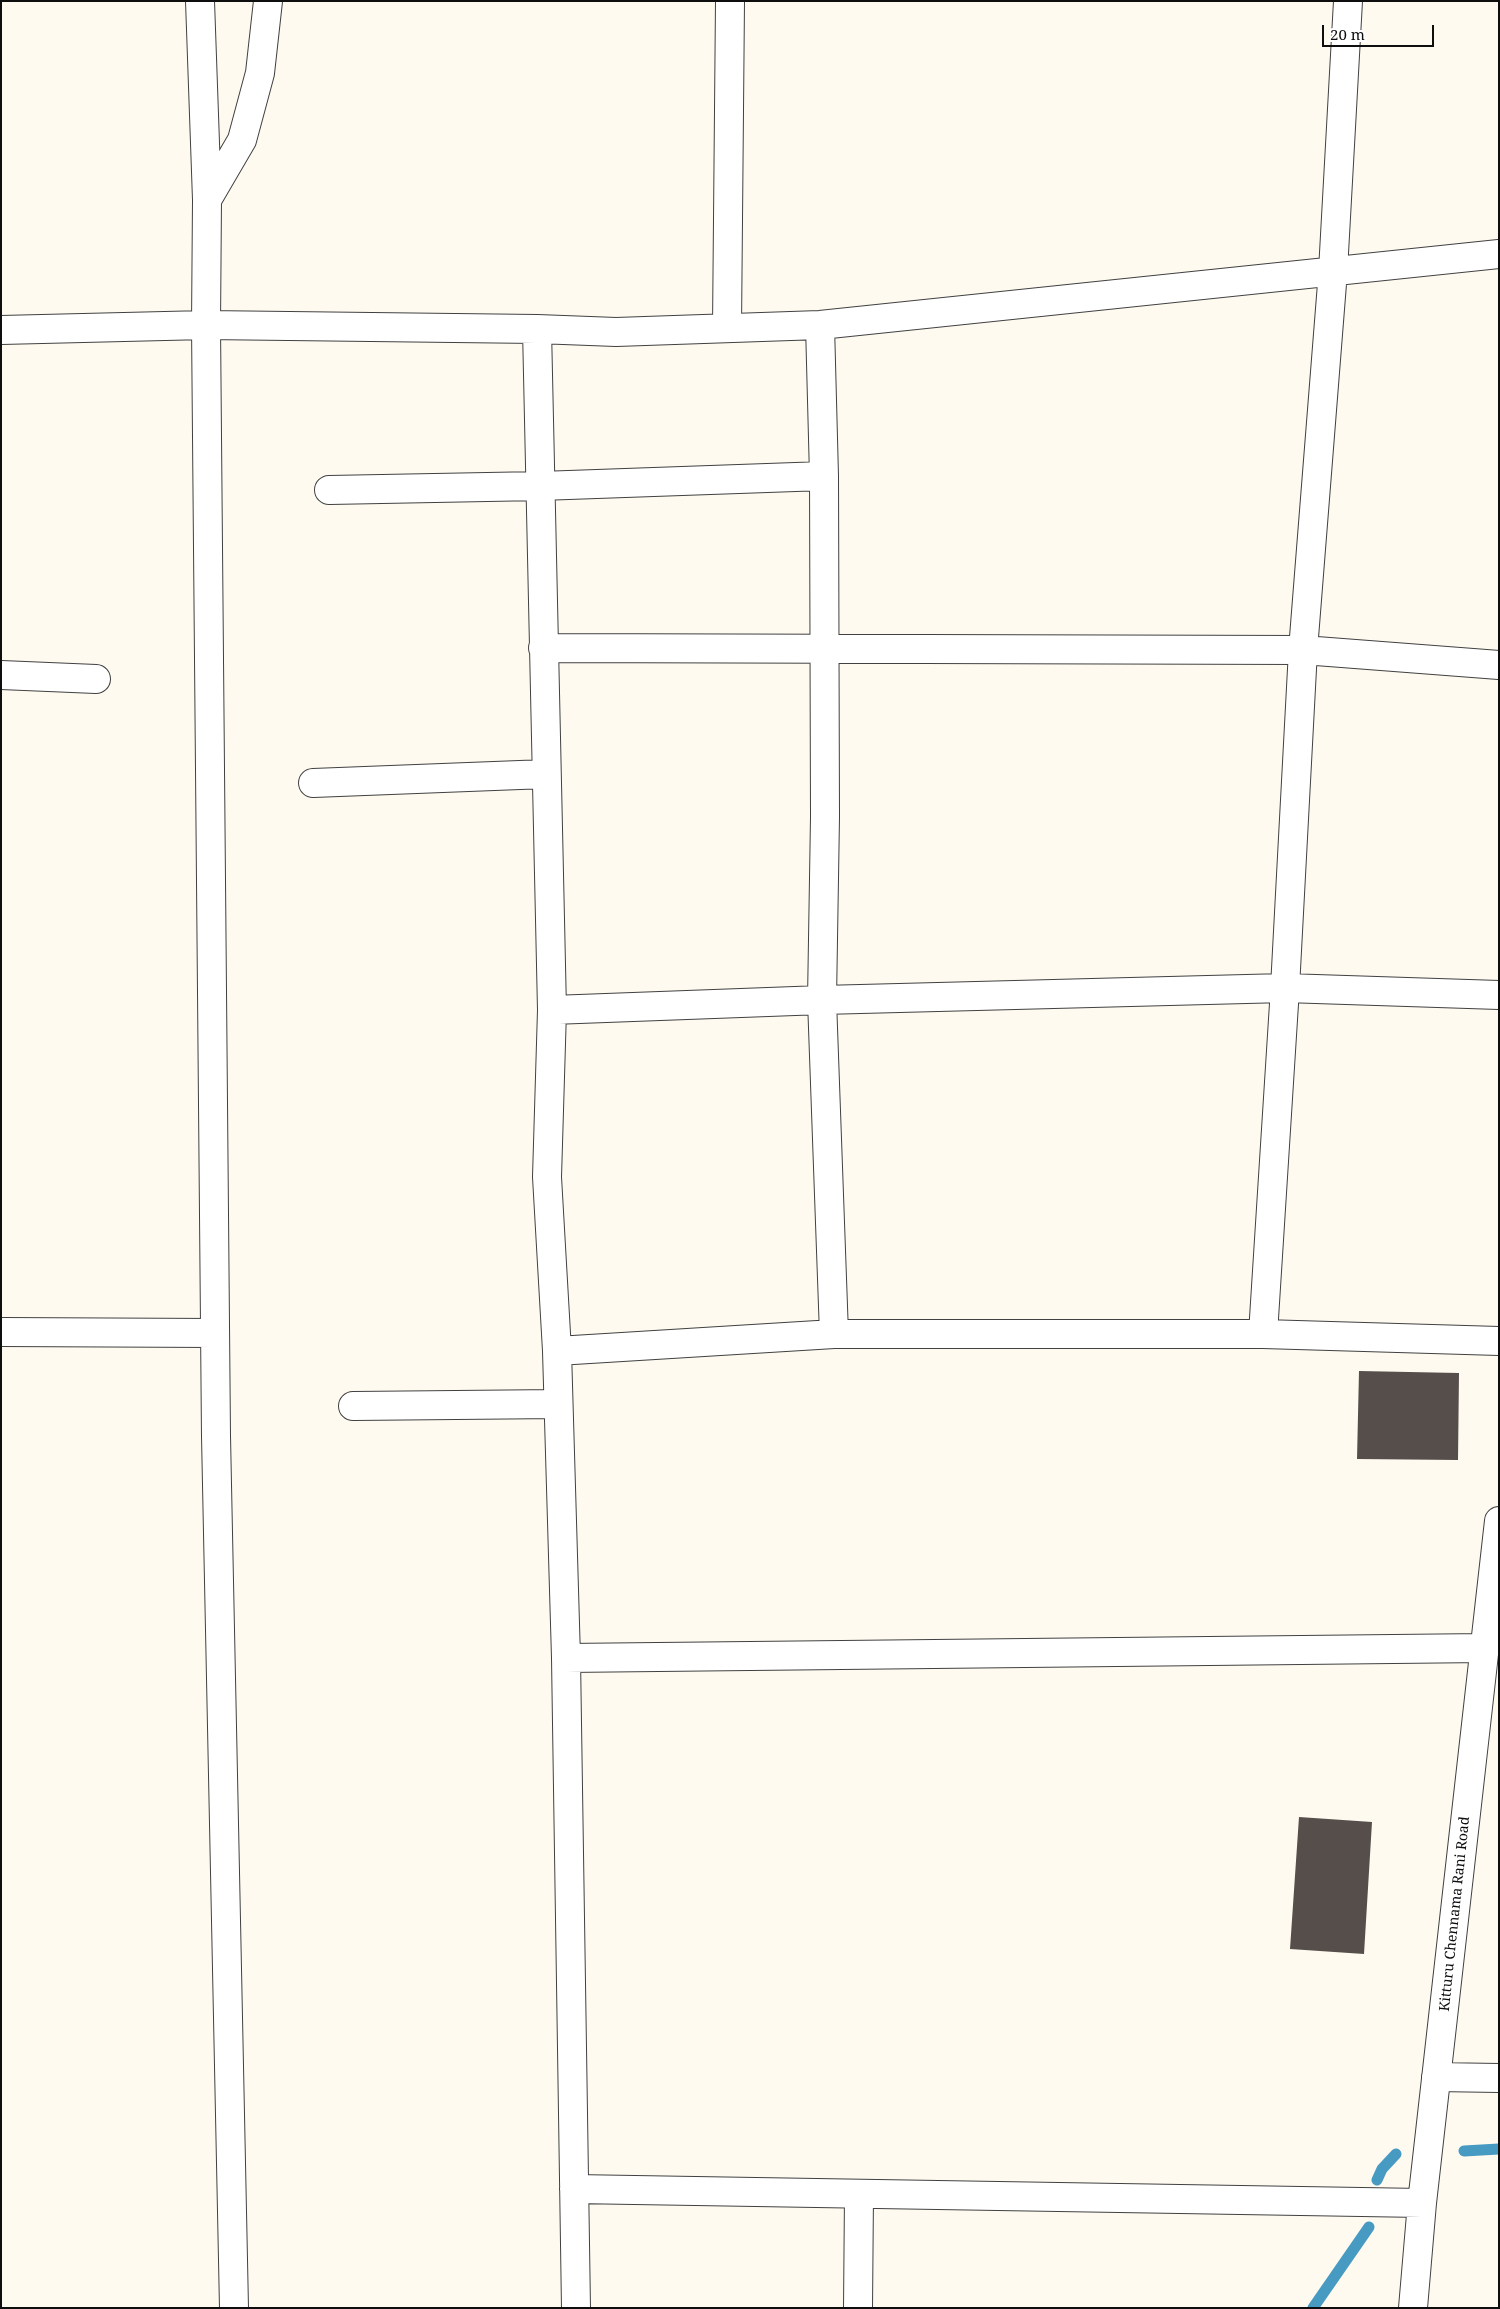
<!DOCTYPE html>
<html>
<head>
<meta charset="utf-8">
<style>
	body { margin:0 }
	#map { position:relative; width:1500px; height:2309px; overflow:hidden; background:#fefaf0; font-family:"Noto Serif",serif }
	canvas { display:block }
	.frame { position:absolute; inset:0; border:2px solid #0e0e0e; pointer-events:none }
	.scale { position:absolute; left:1322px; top:25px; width:112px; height:22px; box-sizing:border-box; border:2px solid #0e0e0e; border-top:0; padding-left:6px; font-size:15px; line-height:18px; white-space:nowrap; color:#0e0e0e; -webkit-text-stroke:4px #fff; paint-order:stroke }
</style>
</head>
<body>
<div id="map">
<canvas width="1500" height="2309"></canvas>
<div class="frame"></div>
<div class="scale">20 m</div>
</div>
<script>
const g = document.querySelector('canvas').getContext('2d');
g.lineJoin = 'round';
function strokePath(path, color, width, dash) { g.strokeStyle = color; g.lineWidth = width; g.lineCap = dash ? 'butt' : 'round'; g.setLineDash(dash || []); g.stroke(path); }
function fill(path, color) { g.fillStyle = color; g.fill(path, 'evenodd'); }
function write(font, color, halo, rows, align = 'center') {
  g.font = font + ' "Noto Serif",serif'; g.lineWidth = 5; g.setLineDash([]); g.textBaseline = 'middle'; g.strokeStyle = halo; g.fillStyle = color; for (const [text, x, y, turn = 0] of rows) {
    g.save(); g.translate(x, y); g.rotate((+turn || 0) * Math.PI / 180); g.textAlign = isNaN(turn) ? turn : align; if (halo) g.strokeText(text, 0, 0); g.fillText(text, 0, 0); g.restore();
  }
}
const stream = new Path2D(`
	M 1464,2151 L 1499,2149
	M 1377,2180 L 1382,2169 L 1396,2154
	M 1313,2308 L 1369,2227`);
const building = new Path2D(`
	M 1359,1371 L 1459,1373 L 1458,1460 L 1357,1459 Z
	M 1299,1817 L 1372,1822 L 1364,1954 L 1290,1949 Z`);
const minor = new Path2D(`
	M 200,1 L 207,200 L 206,325 L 216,1436 L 234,2308
	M 207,200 L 242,140 L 260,73 L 268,1
	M 820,325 L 824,476 L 825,817 L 822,1000 L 834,1334
	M 727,328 L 730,1
	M 537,329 L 552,1010 L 547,1177 L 557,1351 L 566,1658 L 576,2308
	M 1,330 L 206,325 L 537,329 L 616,332 L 820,325 L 1499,254
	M 329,490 L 540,486 L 824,476
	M 543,648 L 1303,650 L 1499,665
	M 1,675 L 96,679
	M 313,783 L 546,774
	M 552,1010 L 822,1000 L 1285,988 L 1499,995
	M 1,1332 L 215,1333
	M 1263,1334 L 1285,988 L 1303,650 L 1333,271 L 1348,1
	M 557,1351 L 834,1334 L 1263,1334 L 1499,1341
	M 353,1406 L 558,1404
	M 566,1658 L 1485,1648
	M 1436,2077 L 1499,2078
	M 574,2189 L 1422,2203
	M 858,2308 L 859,2194
	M 1413,2308 L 1422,2203 L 1499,1521`);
const streetNames = [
	["Kitturu Chennama Rani Road",1455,1914,-84]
];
strokePath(stream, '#479ac1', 11);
fill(building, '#564e4b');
strokePath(minor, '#414141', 30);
strokePath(minor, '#fff', 28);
write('14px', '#0e0e0e', '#fff', streetNames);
</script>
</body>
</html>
